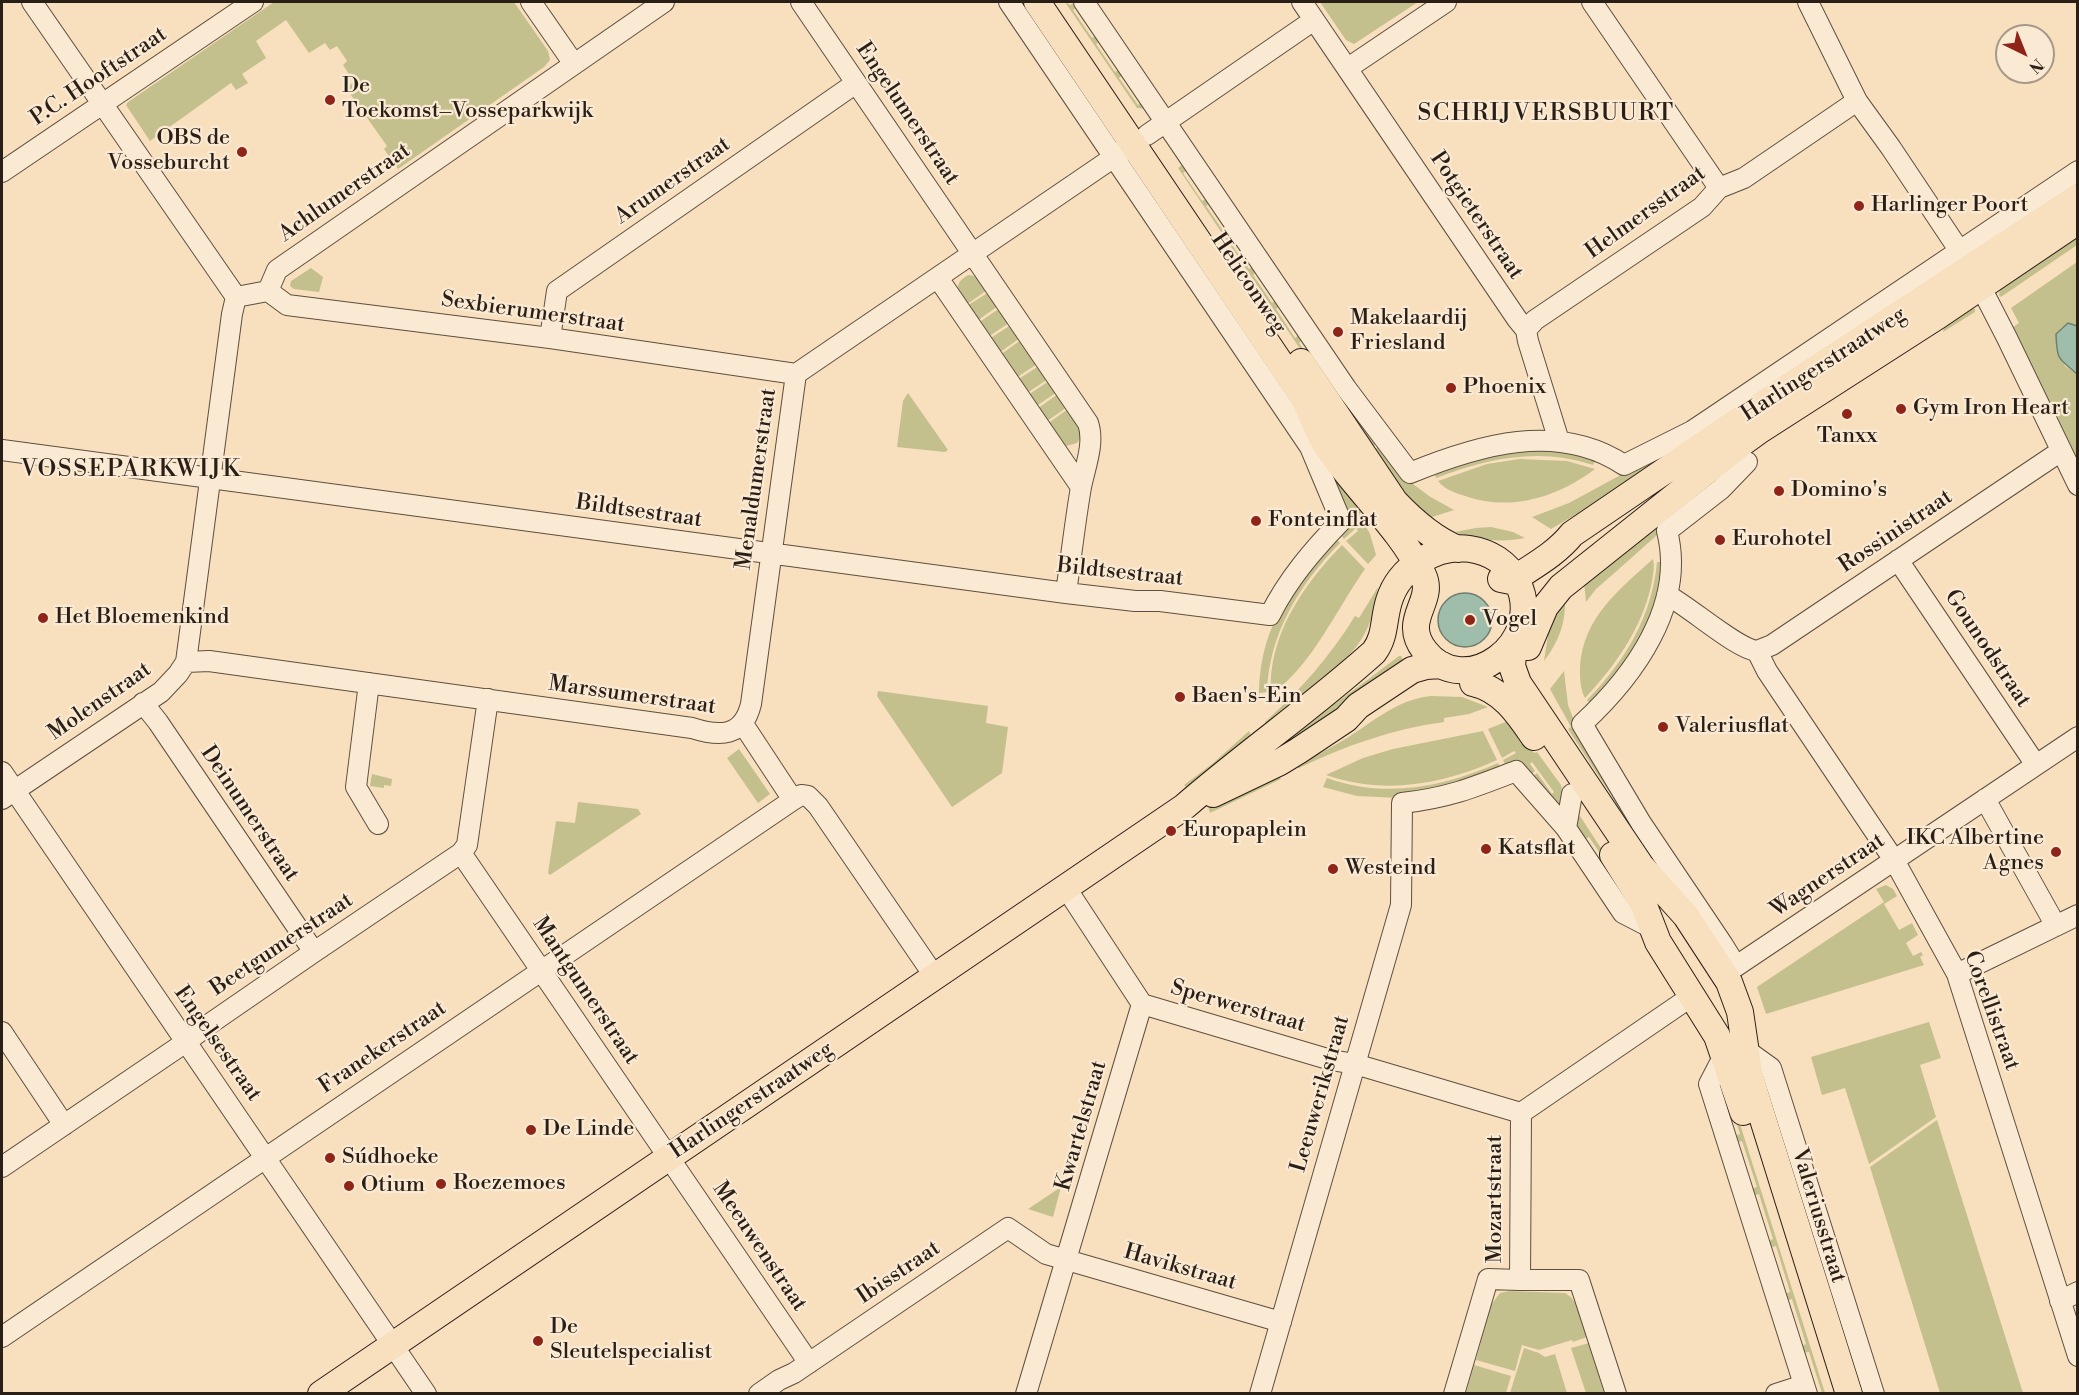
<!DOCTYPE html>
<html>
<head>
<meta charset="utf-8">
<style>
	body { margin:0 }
	#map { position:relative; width:2079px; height:1395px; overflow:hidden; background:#f8dfbd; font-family:"Libre Bodoni",serif }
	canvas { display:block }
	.frame { position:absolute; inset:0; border:3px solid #2a1f17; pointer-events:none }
	.north { position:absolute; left:1995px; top:24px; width:60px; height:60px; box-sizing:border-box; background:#faead4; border:2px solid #a79988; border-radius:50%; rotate:137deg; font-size:16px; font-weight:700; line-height:24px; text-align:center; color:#2a1f17 }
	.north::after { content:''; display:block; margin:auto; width:21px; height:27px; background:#8f2418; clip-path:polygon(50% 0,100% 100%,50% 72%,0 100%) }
</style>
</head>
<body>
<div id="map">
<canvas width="2079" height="1395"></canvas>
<div class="frame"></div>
<div class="north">N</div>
</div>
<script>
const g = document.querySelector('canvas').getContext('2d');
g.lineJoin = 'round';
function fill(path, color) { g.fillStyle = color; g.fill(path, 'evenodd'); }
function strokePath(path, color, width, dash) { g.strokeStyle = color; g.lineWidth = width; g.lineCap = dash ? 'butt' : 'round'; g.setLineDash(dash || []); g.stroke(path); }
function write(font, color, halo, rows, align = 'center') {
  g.font = font + ' "Libre Bodoni",serif'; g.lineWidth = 4.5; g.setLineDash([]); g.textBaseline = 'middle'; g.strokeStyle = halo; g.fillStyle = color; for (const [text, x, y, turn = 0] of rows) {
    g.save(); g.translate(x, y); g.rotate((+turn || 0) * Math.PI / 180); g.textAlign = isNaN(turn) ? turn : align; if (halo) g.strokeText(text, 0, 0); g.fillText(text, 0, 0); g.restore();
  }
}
const green = new Path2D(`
	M 274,2 L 514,2 L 548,51 L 550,60 L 544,67 L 398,169 L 384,149 L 387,146 L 346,88 L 354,82 L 343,65 L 347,61 L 337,46 L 330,50 L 325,43 L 309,53 L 286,20 L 256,41 L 266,58 L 242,74 L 248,83 L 236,90 L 231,83 L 150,141 L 126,105 L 128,102 Z
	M 1065,2 L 1070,5 L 1077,2 L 1079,5 L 1073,10 L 1092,38 L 1099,34 L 1102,39 L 1096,44 L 1115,72 L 1122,68 L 1125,73 L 1119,78 L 1138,105 L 1145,100 L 1148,109 L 1137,108 Z
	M 1320,2 L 1418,2 L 1354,44 L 1346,40 Z
	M 1185,163 L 1190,168 L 1183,173 L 1202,201 L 1209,197 L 1212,202 L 1206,206 L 1226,235 L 1232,231 L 1236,236 L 1229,241 L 1249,269 L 1255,265 L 1258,270 L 1253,275 L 1272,303 L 1278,299 L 1282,304 L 1276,309 L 1295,338 L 1301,333 L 1305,338 L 1299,343 L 1318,371 L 1325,367 L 1328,372 L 1322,377 L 1332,391 L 1339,386 L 1336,402 L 1178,168 Z
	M 1152,185 L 1293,393 L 1335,473 L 1362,512 L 1359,514 L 1370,534 L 1376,555 L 1368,564 L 1346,541 L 1358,531 L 1356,528 L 1344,539 L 1338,532 L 1293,396 L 1286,401 L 1282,396 L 1289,391 L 1270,362 L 1263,366 L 1260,361 L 1266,357 L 1246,328 L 1240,332 L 1237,327 L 1243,323 L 1223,294 L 1217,298 L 1214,293 L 1220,289 L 1200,260 L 1194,264 L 1191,259 L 1197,255 L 1177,226 L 1171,230 L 1168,225 L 1174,221 L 1154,192 L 1147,197 L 1144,190 Z
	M 2077,228 L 2077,245 L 2001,297 L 1999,295 L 2000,286 Z
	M 2077,262 L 2077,326 L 2062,327 L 2056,335 L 2056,348 L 2065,366 L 2077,374 L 2077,460 L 2013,327 L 2019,323 L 2011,308 Z
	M 311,268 L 323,277 L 319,292 L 294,289 L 290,286 L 291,281 Z
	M 968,275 L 976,276 L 987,290 L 966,305 C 958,293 952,284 968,275 Z
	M 989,292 L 998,306 L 977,321 L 967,306 Z
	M 1000,308 L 1009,323 L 988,337 L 978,323 Z
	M 1972,308 L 1975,309 L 1975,312 L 1943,332 L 1946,319 Z
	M 1011,325 L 1020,338 L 999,353 L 989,339 Z
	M 1021,340 L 1037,364 L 1016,378 L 1000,355 Z
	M 1039,366 L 1048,379 L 1027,393 L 1017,380 Z
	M 1049,381 L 1057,392 L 1035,407 L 1028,395 Z
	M 908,393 L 948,450 L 945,452 L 897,447 L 903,401 Z
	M 1058,394 L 1067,407 L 1046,422 L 1037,409 Z
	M 1351,407 L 1354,407 L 1380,442 L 1373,446 L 1361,427 L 1358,428 L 1393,480 L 1395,478 L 1375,449 L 1382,444 L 1413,484 L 1429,496 L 1454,510 L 1429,518 L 1413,505 L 1397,488 L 1394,490 L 1350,425 L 1348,418 Z
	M 1068,409 L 1080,427 L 1082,435 L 1077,443 L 1066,446 L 1063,444 L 1047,424 Z
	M 1698,433 L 1635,480 L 1632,477 L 1580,512 L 1551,529 L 1532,517 L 1569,503 Z
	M 1528,447 L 1597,457 L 1593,465 C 1540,447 1487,458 1436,478 L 1433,470 Z
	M 1520,459 L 1567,461 L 1595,469 C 1558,497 1511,512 1465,496 C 1455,493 1444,489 1438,481 L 1487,464 Z
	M 1728,472 L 1611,576 L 1596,589 L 1586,602 L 1584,582 L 1659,517 Z
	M 1491,527 L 1513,532 L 1525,538 C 1501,543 1478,540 1455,532 L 1476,528 Z
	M 1334,536 L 1340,543 C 1300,584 1269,633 1267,692 L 1259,693 C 1261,620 1293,591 1334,536 Z
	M 1342,545 L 1365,569 C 1335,611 1314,663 1271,695 C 1267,637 1303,585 1342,545 Z
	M 1653,559 C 1655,566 1653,577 1651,586 C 1641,630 1615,666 1585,698 C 1580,689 1580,677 1580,667 C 1583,617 1620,589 1653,559 Z
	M 1657,562 L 1666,562 L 1652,624 L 1593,707 L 1587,700 C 1625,661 1652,617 1657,562 Z
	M 1378,587 C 1372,638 1353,654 1315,686 C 1299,699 1282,713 1265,727 L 1265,722 C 1300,690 1330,657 1355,616 L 1359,618 Z
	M 1565,600 C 1566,623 1558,643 1544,661 L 1549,629 Z
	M 1399,656 L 1401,656 L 1406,665 L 1311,731 L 1276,749 L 1272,743 C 1318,718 1358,687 1399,656 Z
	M 1564,671 L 1568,705 L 1575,723 L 1642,834 L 1636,838 L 1651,868 L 1611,795 L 1568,729 L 1571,727 L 1550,689 Z
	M 878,691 L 988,706 L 986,723 L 1008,727 L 1002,773 L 952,807 L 877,696 Z
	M 1430,696 L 1462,697 L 1488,707 L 1469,714 L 1444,718 L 1444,722 C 1392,729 1345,746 1299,768 L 1292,767 C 1311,758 1329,749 1347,738 C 1374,721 1397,700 1430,696 Z
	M 1508,721 L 1519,733 L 1534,753 L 1537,752 L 1561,785 L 1563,794 L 1561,809 L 1531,778 L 1537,773 L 1552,794 L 1554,792 L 1532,762 L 1530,764 L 1535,771 L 1529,776 L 1507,768 L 1503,760 L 1516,753 L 1514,751 L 1502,758 L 1488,729 Z
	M 1249,731 L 1251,736 L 1190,791 L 1184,785 L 1212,764 Z
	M 1483,731 L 1497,760 C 1442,785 1383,795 1326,775 L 1363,758 L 1393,749 Z
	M 739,749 L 770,794 L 758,803 L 727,758 Z
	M 1498,763 L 1502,771 L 1399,798 L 1357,796 L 1323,787 L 1327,778 C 1385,799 1443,787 1498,763 Z
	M 1274,772 L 1281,779 L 1210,813 L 1208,805 Z
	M 372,774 L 392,779 L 391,786 L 384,785 L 384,788 L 370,786 Z
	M 578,802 L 638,809 L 641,814 L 550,875 L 548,873 L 556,821 L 575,823 Z
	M 1578,813 L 1631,894 L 1639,911 L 1618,898 L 1626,892 L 1589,837 L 1581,842 L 1575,824 Z
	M 1886,885 L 1893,889 L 1897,896 L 1884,904 L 1899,930 L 1912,923 L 1918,935 L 1906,943 L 1913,956 L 1921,952 L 1923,955 L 1920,957 L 1924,965 L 1766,1014 L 1757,987 L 1884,902 L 1876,889 Z
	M 1929,1022 L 1941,1058 L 1920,1065 L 1936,1117 L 1869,1164 L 1845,1088 L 1822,1095 L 1811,1057 Z
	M 1727,1083 L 1825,1393 L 1822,1393 L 1809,1352 L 1802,1353 L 1800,1347 L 1806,1344 L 1792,1299 L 1786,1301 L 1783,1294 L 1790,1292 L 1776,1246 L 1769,1248 L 1767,1242 L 1773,1239 L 1759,1194 L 1752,1196 L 1750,1189 L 1757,1187 L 1742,1141 L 1736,1143 L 1734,1136 L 1740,1134 L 1726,1089 L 1718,1091 L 1718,1086 Z
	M 1937,1120 L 2023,1393 L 1940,1393 L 1870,1167 Z
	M 1061,1187 L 1053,1217 L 1028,1209 Z
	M 1509,1291 L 1565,1293 C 1580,1301 1582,1322 1587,1337 L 1573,1342 L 1572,1340 L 1539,1350 L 1522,1345 L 1515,1371 L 1476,1360 L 1491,1305 L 1500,1293 Z
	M 1589,1343 L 1604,1393 L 1586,1393 L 1571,1348 Z
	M 1524,1348 L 1539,1353 L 1545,1357 L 1555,1354 L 1567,1393 L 1510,1393 Z
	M 1474,1365 L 1511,1376 L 1506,1393 L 1466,1393 Z`);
const water = new Path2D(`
	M 2068,323 L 2077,326 L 2077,374 C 2059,358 2057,362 2056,334 Z
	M1438 620a27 27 0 1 1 54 0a27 27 0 1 1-54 0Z`);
const minor = new Path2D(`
	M 531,2 L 574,64
	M 801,2 L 1088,423 C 1095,443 1085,467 1081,487 C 1075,522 1071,558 1066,593
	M 1084,2 L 1346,388 L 1410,473 C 1478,445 1558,421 1624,465 L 1692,431 L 1710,419 L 2078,171
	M 1302,2 L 1517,319 L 1526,330 L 1528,341 L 1559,441
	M 1592,2 L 1719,188
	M 1808,2 L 1857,101 L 1891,148 L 1971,268 L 2007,338 L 2078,485
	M 1348,68 L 1446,2
	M 1147,135 L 1314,20
	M 2,172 L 253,2
	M 938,278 L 1081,487
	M 268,291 L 287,305 L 550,338 L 796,374
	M 236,297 L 268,291 L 277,270 L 664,2
	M 1526,330 L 1535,320 L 1702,207 L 1719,188 L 1744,178 L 1857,101
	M 550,338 L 557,291 L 856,83
	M 2,450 L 1066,593 L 1135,601 L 1160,601 L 1270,615 C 1288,579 1313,550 1341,521 L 1310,447 L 1009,2
	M 1898,560 L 2036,765
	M 1667,595 C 1690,607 1737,649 1757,651 L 1767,671 L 1894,860 L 1957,974 L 2078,1356
	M 1757,651 L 1772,645 L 2061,451
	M 186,662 L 209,661 L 692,728 C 720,737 743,737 751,704 L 796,374 L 1123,151
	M 369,683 L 356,787 L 378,824
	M 143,703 L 158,722 L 314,952
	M 743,724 L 793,800 L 801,795 L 808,796 L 818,806 L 935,977
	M 2,772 L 426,1394
	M 2,799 L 161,692 L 178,674 L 186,662 L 232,314 L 236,297 L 32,2
	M 1985,799 L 2056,926
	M 1566,828 L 1572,794
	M 461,853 L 809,1363
	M 1066,888 L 1142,1004
	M 1736,966 L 1723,945 L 1641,823 L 1582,724 C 1634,676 1686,605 1667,531 L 1721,489 L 1747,462
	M 1726,973 L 2078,737
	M 1957,974 L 2078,915
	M 1142,1004 L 1331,1060 L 1355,1064 L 1521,1113
	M 2,1032 L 64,1125
	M 1746,1050 L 1771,1068 L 1874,1394
	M 1724,1055 L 1709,1084 L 1807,1394
	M 1521,1113 L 1692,996
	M 2,1167 L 186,1042 L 208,1025 L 314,952 L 461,853 L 467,845 L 488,699
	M 1520,1280 L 1579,1280 L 1616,1394
	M 2060,1301 L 2078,1292
	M 2,1337 L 793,800
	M 759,1394 L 779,1380 L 794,1373 L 1008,1228 L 1046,1254 L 1281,1322
	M 1026,1394 L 1142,1004
	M 1260,1394 L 1401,905 L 1402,803 C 1448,798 1475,787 1516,771 L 1566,828 L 1623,913 L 1652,928
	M 1454,1394 L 1488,1279 L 1520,1280 L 1521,1113
	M 1776,1394 L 1804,1385`);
const major = new Path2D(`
	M 1301,362 L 1395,502 C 1413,521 1433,539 1458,549
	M 1501,579 L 1511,581 C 1533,566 1556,554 1572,534 L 1791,385 L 2078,197
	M 1514,642 L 1512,666 L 1518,683 L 1641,866 L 1686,916 L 1729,982 L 1740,1012 L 1749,1073 L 1757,1100 L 1849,1394
	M 1528,647 L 1545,607 L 1561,587 L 1738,446 L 1760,430 L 1939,315 L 2078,221
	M 1473,683 C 1502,689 1519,715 1534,737
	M 1213,794 L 1280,762 L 1298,751 L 1346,719 L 1358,706 L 1412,670 L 1426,666 L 1442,665
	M 1613,855 L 1643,903 L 1658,942 L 1717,1036 L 1743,1112
	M 321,1394 L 1184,807 C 1246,753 1313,707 1374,652 C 1386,636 1383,620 1389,601 C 1399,568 1436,544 1470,549 C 1490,552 1507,563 1517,581 C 1548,643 1464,702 1425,651 C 1400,619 1436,602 1423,575 C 1399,527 1358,492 1328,448 C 1317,432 1311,412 1302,395 L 1037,2`);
const markers = [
	[330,100,6,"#8f2418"],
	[242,152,6,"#8f2418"],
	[1859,206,6,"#8f2418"],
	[1338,332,6,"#8f2418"],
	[1451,388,6,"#8f2418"],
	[1901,409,6,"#8f2418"],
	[1847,414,6,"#8f2418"],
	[1779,491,6,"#8f2418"],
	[1256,521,6,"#8f2418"],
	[1720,540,6,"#8f2418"],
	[43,618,6,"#8f2418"],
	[1470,620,6,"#8f2418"],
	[1180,697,6,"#8f2418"],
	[1663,727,6,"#8f2418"],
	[1171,831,6,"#8f2418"],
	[1486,849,6,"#8f2418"],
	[2056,852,6,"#8f2418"],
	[1333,869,6,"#8f2418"],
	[531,1130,6,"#8f2418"],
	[330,1158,6,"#8f2418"],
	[441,1184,6,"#8f2418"],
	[349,1186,6,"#8f2418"],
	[538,1341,6,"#8f2418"]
];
const streetNames = [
	["P.C. Hooftstraat",99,77,-34],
	["Engelumerstraat",907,114,56],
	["Arumerstraat",673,181,-35],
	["Achlumerstraat",345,193,-35],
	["Helmersstraat",1646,213,-36],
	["Potgieterstraat",1476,216,56],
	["Heliconweg",1248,284,56],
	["Sexbierumerstraat",533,313,8],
	["Harlingerstraatweg",1824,365,-33],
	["Menaldumerstraat",757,479,-82],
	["Bildtsestraat",639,512,8],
	["Rossinistraat",1896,532,-34],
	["Bildtsestraat",1120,573,6],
	["Gounodstraat",1987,649,56],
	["Marssumerstraat",632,696,8],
	["Molenstraat",100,702,-35],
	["Deinumerstraat",249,814,56],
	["Wagnerstraat",1828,876,-34],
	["Beetgumerstraat",282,945,-34],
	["Mantgumerstraat",585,991,56],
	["Sperwerstraat",1238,1007,16],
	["Corellistraat",1991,1011,70],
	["Engelsestraat",217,1044,55],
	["Franekerstraat",383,1048,-34],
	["Leeuwerikstraat",1321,1094,-74],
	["Harlingerstraatweg",752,1101,-34],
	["Kwartelstraat",1082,1126,-74],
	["Mozartstraat",1496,1199,-90],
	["Valeriusstraat",1818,1216,73],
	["Meeuwenstraat",759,1247,56],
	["Havikstraat",1180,1268,16],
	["Ibisstraat",899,1273,-34]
];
const poiNames = [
	["De",342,87],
	["Toekomst–Vosseparkwijk",342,112],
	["OBS de",230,139,"right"],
	["Vosseburcht",230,164,"right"],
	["Harlinger Poort",1871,206],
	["Makelaardij",1350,319],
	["Friesland",1350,344],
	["Phoenix",1463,388],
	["Gym Iron Heart",1913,409],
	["Tanxx",1847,437,"center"],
	["Domino's",1791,491],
	["Fonteinflat",1268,521],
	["Eurohotel",1732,540],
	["Het Bloemenkind",55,618],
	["Vogel",1482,620],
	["Baen's-Ein",1192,697],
	["Valeriusflat",1675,727],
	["Europaplein",1183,831],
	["IKC Albertine",2044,839,"right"],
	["Agnes",2044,864,"right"],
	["Katsflat",1498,849],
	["Westeind",1345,869],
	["De Linde",543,1130],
	["Súdhoeke",342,1158],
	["Roezemoes",453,1184],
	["Otium",361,1186],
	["De",550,1328],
	["Sleutelspecialist",550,1353]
];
const neighbourhoodNames = [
	["SCHRIJVERSBUURT",1546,114],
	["VOSSEPARKWIJK",131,470]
];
fill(green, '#c4c08d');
fill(water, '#9fbdab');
strokePath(water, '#707e70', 1.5);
strokePath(minor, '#5e4f40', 22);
strokePath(major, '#2a1f17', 28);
strokePath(minor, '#faead4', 20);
strokePath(major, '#f8dfbd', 26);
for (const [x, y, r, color] of markers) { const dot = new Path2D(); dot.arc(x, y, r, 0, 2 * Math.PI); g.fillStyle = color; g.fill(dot); strokePath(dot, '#faead4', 2); }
write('22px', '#2a1f17', '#faead4', streetNames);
write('22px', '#2a1f17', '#faead4', poiNames, 'left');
g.letterSpacing = '1.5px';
write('24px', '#2a1f17', '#faead4', neighbourhoodNames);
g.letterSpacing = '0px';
</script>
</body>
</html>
